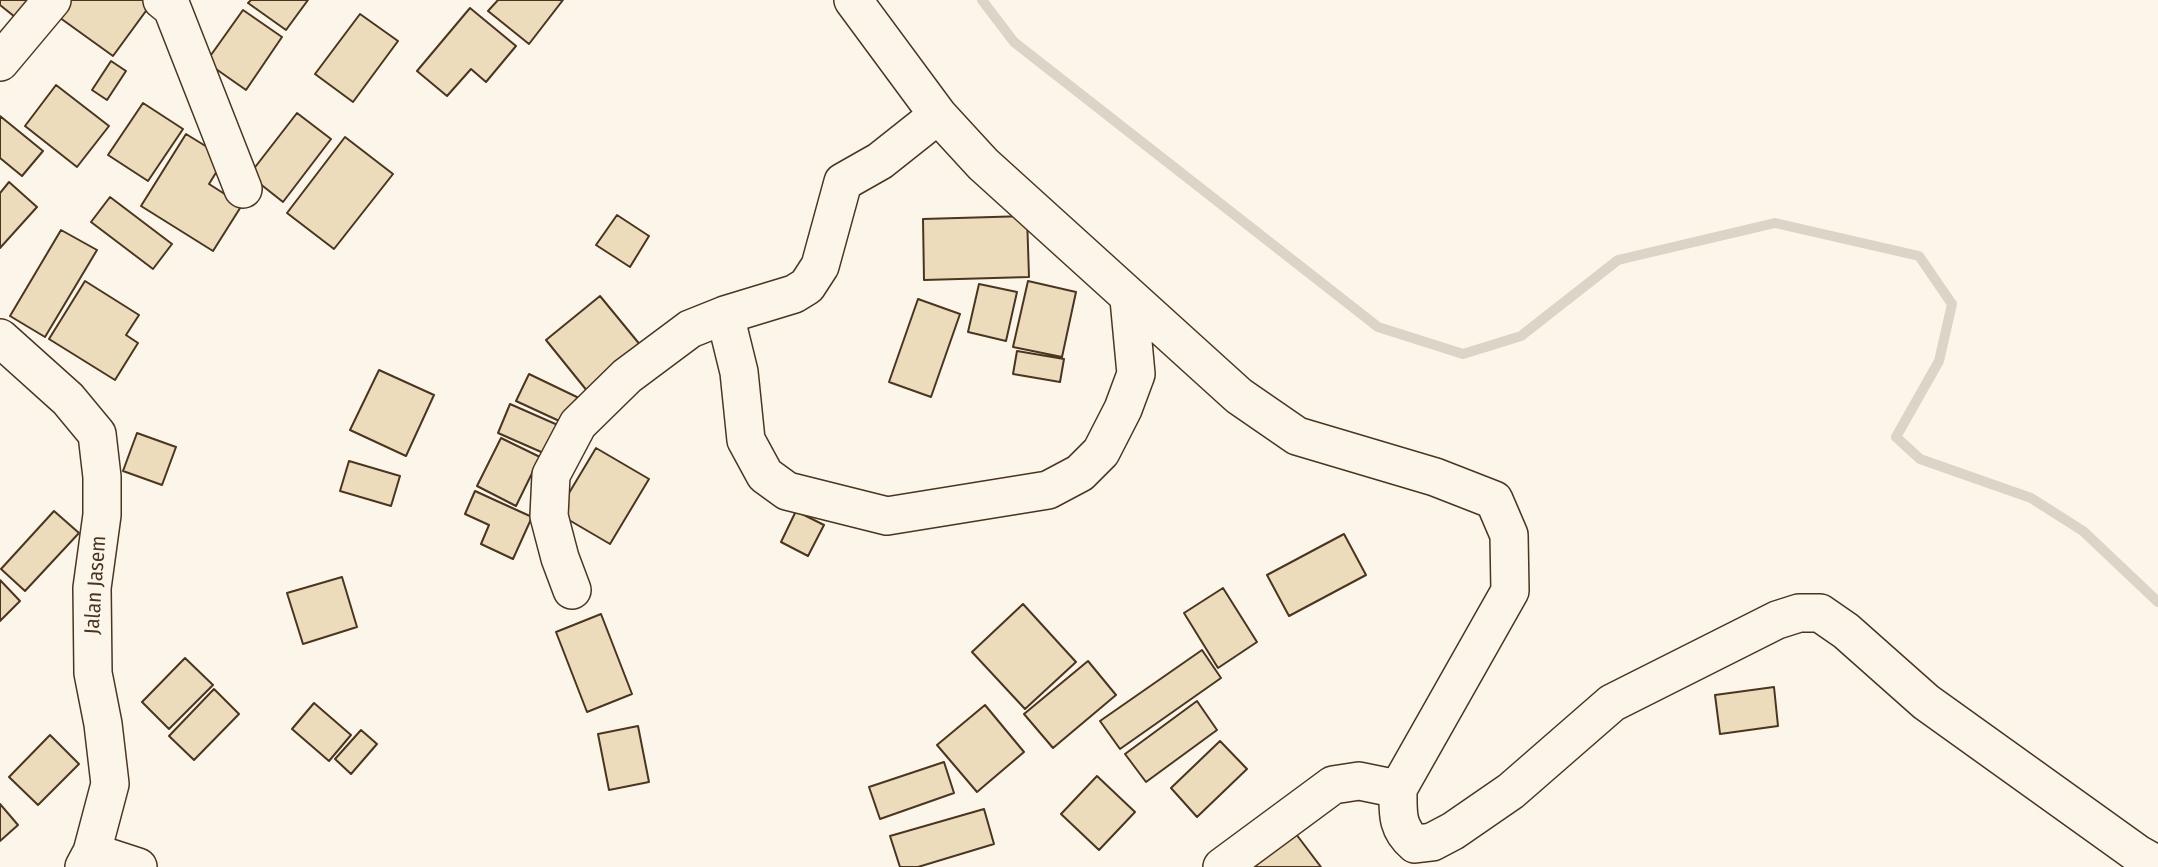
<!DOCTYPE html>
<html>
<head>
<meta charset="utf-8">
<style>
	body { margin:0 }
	canvas { display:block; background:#fbf6e9 }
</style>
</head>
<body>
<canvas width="2158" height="867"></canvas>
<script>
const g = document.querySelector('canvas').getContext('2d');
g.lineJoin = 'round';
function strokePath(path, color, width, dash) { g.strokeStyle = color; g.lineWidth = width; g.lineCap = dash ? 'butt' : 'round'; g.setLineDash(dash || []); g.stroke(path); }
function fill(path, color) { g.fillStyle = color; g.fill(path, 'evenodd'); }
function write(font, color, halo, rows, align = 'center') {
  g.font = font + ' "Fira Sans Condensed",sans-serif'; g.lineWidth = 5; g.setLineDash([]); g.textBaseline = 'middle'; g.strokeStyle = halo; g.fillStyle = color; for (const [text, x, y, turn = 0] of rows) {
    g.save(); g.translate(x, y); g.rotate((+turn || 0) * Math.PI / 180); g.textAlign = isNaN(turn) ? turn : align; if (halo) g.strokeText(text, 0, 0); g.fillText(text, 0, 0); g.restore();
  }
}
const stream = new Path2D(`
	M 982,0 L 1014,42 L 1378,327 L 1463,354 L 1521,336 L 1618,260 L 1775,223 L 1919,256 L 1952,304 L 1939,361 L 1896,437 L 1920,459 L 2031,498 L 2083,531 L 2158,602`);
const building = new Path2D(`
	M 0,0 L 45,0 L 25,25 L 0,5 Z
	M 67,0 L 154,0 L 113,56 L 56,15 Z
	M 251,0 L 308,0 L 286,30 L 248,3 Z
	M 498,0 L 563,0 L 529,44 L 488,11 Z
	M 470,8 L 516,46 L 486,82 L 471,69 L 447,96 L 417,71 Z
	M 243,10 L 282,37 L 246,90 L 206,62 Z
	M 360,14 L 398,41 L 353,102 L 315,74 Z
	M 111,61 L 126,71 L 107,100 L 92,90 Z
	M 56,85 L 109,126 L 77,167 L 25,126 Z
	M 143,103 L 183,129 L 148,181 L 108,155 Z
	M 297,113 L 331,139 L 283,202 L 249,175 Z
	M 0,116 L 43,151 L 22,176 L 0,158 Z
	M 186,134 L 225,158 L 209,184 L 242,205 L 213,251 L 141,206 Z
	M 345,137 L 393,174 L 334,249 L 287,213 Z
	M 9,182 L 37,207 L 0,248 L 0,193 Z
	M 110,197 L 172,244 L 153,269 L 91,222 Z
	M 617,215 L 649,236 L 630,267 L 596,245 Z
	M 1027,216 L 1029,277 L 924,280 L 923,219 Z
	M 61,230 L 97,250 L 45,337 L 10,316 Z
	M 85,281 L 139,315 L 126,335 L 138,343 L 115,380 L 49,339 Z
	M 1028,281 L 1076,292 L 1062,357 L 1013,347 Z
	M 979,284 L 1017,292 L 1006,341 L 968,332 Z
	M 600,296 L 646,352 L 592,397 L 546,340 Z
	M 918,299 L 960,314 L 931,397 L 889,382 Z
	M 1017,351 L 1064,359 L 1060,382 L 1013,374 Z
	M 379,370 L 434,395 L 406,456 L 350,430 Z
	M 529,374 L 581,399 L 568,425 L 516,401 Z
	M 510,404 L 560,426 L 548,455 L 498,433 Z
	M 137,433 L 176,447 L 162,485 L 123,471 Z
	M 501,438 L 540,457 L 516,506 L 477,486 Z
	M 596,448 L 649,479 L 610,544 L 557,513 Z
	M 349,461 L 400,476 L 391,506 L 340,491 Z
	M 475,491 L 532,517 L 513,559 L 481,544 L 489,525 L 465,514 Z
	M 54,511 L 79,533 L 25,591 L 1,569 Z
	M 796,511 L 824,525 L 808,556 L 781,542 Z
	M 1344,534 L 1366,575 L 1289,616 L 1267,575 Z
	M 342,577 L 357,627 L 303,644 L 287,593 Z
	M 0,580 L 20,601 L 0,621 Z
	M 1223,588 L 1257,642 L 1218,668 L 1184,613 Z
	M 1023,604 L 1076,662 L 1025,709 L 972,652 Z
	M 601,614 L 632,694 L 587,712 L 556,632 Z
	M 1202,650 L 1221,678 L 1120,749 L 1100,721 Z
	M 185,658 L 213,685 L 169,729 L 142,702 Z
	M 1088,661 L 1116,695 L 1053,748 L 1024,714 Z
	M 1774,687 L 1778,726 L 1720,734 L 1715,695 Z
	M 214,689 L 239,714 L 194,760 L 169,736 Z
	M 1197,701 L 1217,730 L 1146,782 L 1125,754 Z
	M 314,703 L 351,735 L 329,761 L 292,729 Z
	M 985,705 L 1024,752 L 977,792 L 937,745 Z
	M 638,726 L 649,782 L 609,790 L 598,734 Z
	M 361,730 L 377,744 L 351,774 L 335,759 Z
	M 50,735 L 79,764 L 38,805 L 9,777 Z
	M 1220,741 L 1247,769 L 1197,817 L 1171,788 Z
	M 944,762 L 954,793 L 880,819 L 869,787 Z
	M 1097,776 L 1135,812 L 1099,850 L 1061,814 Z
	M 0,804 L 18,825 L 0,841 Z
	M 984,809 L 994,844 L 918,867 L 900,867 L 890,836 Z
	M 1296,834 L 1321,867 L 1251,867 Z`);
const minor = new Path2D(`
	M 162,0 L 172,8 L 243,189
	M 853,0 L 938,115 L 983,164 L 1239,396 L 1297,436 L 1435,477 L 1494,500 L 1509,535 L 1510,591 L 1398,789 C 1398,812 1396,828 1415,844 L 1432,842 L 1453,831 L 1511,791 L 1612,703 L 1777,620 L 1799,613 L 1820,613 L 1846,631 L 1926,702 L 2138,854 L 2158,865
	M 0,62 L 52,0
	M 725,315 L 739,372 L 746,440 L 765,475 L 787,491 L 887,516 L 1048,490 L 1080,473 L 1101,452 L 1123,409 L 1136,374 L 1129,299
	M 0,338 L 68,399 L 97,434 L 102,477 L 102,515 L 92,588 L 93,673 L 103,724 L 110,784 L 92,852 L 84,867
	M 572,590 L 560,558 L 549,516 L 551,475 L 578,424 L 627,376 L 690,329 L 725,315 L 794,294 L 807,286 L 820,266 L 843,182 L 880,161 L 938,115
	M 92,852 L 138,867
	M 1222,867 L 1333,785 L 1359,781 L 1398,789`);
const streetNames = [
	["Jalan Jasem",96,585,-86]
];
strokePath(stream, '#dcd4c6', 10);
fill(building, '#ecdcbc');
strokePath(building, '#4a3520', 2);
strokePath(minor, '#4a3520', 40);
strokePath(minor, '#fbf6e9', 37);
write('21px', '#4a3520', '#fbf6e9', streetNames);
</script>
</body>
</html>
